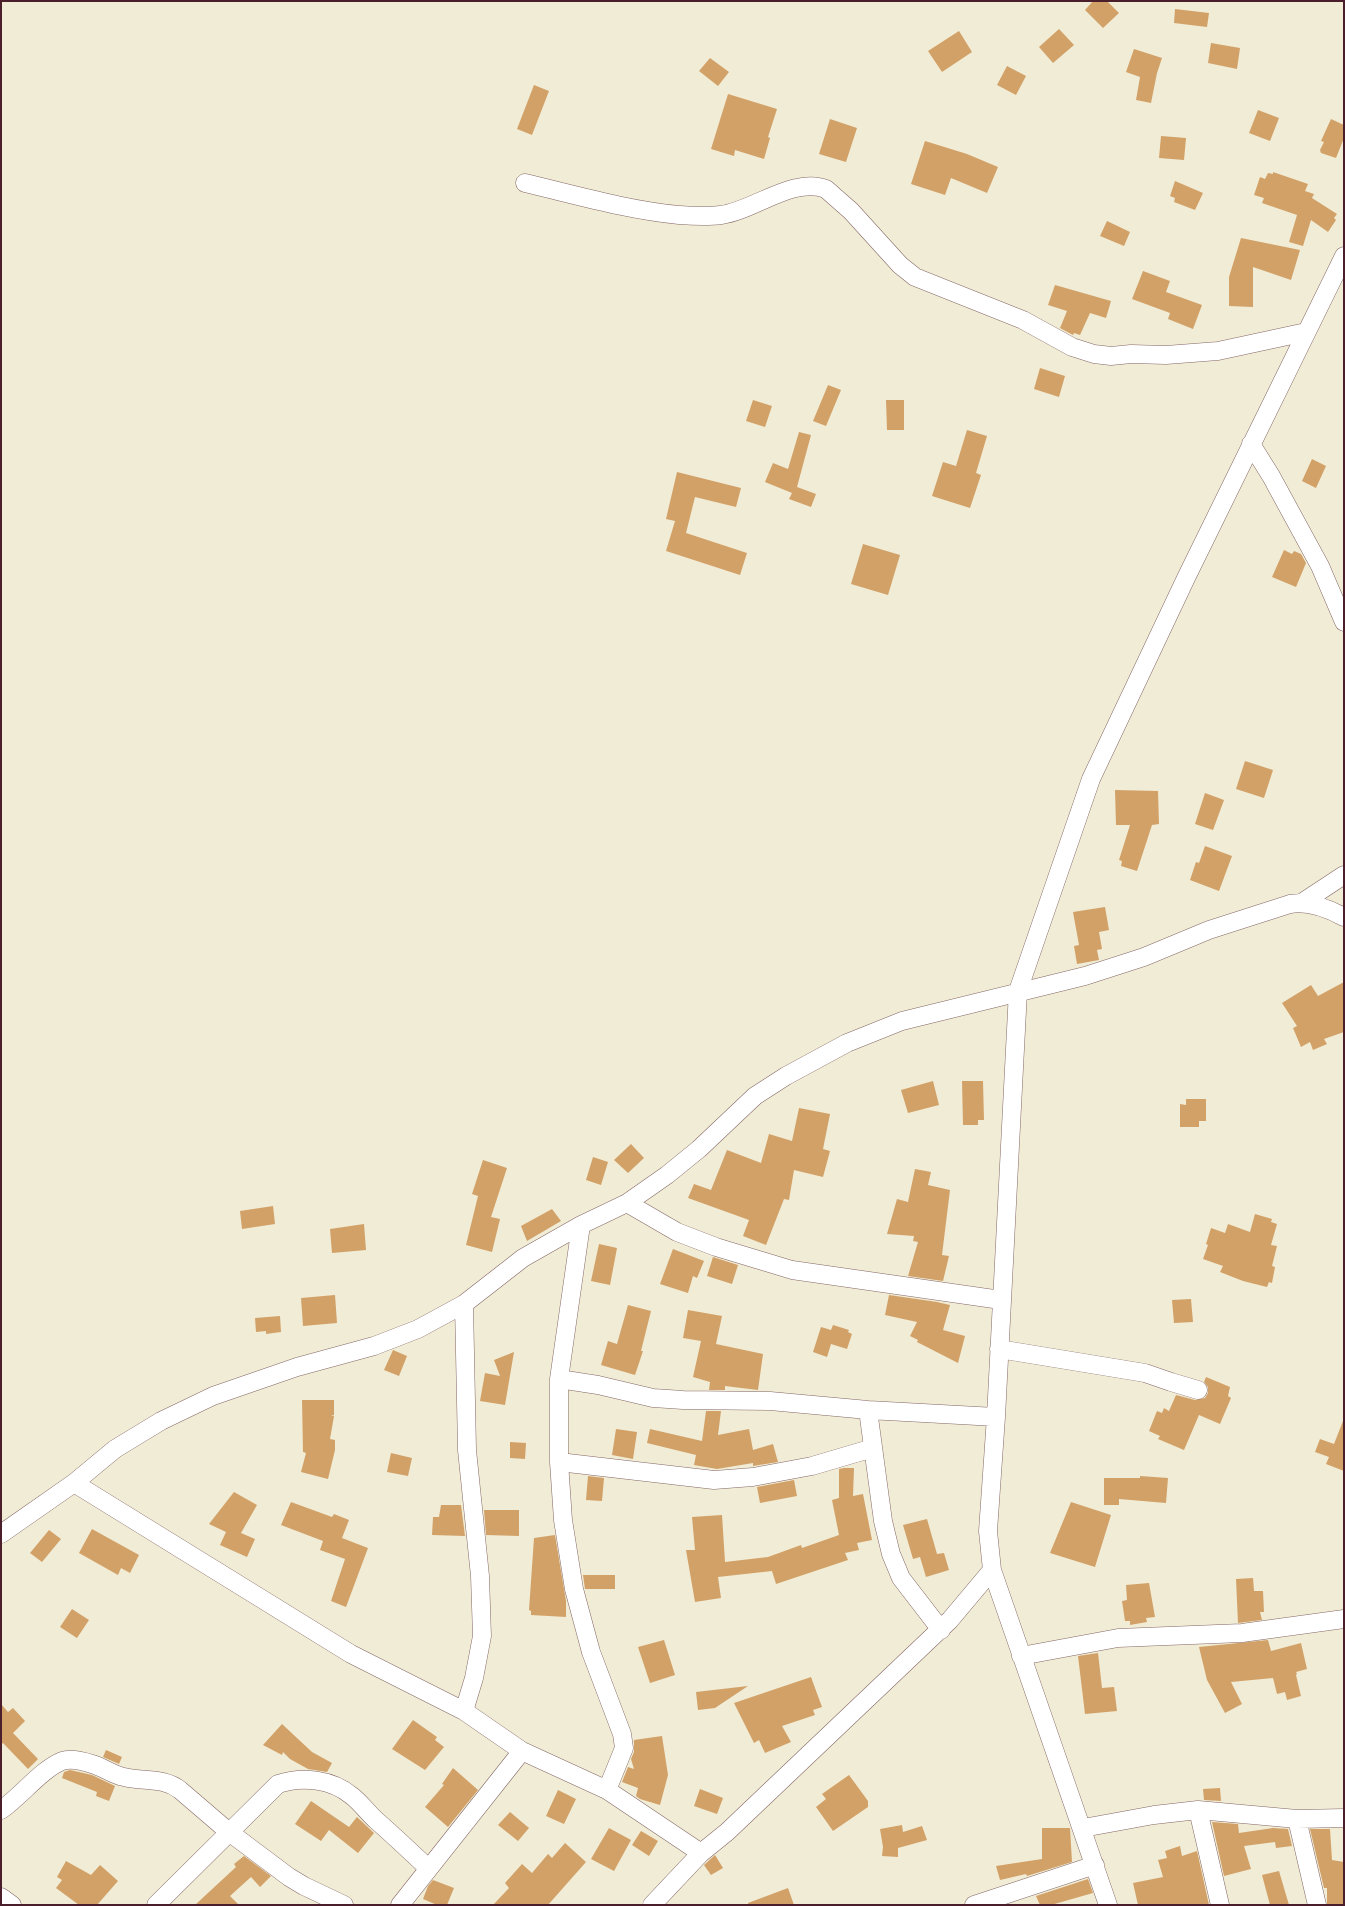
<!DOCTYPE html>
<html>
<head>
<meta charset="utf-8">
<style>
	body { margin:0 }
	#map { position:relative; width:1345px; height:1906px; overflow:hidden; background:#f1ecd5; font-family:"Comic Neue",sans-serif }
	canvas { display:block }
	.frame { position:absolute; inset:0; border:2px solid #4a1f2b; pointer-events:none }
</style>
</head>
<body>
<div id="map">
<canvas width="1345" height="1906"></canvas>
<div class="frame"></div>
</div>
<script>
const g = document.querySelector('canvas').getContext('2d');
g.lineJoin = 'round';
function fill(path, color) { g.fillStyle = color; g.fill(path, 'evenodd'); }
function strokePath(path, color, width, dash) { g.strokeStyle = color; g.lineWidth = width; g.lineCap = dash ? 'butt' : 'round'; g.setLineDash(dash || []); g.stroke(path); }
const building = new Path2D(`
	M 1093,1 L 1107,1 L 1119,13 L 1103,28 L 1085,10 Z
	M 1175,9 L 1209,13 L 1207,27 L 1174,23 Z
	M 1059,29 L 1074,45 L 1053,63 L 1039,47 Z
	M 959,31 L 972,52 L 942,72 L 928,51 Z
	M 1211,43 L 1240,48 L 1237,69 L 1208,63 Z
	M 1134,49 L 1162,58 L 1157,73 L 1151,103 L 1136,100 L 1140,77 L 1126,72 Z
	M 710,58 L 729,72 L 718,86 L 699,71 Z
	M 1007,66 L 1026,76 L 1016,95 L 997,85 Z
	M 534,85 L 549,91 L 532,135 L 517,129 Z
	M 728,94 L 777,109 L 768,137 L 770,138 L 764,159 L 735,150 L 734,156 L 711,149 Z
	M 1258,110 L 1279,118 L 1270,141 L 1249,133 Z
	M 830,119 L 857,128 L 846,162 L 819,154 Z
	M 1331,119 L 1344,125 L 1344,138 L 1336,158 L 1321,153 L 1320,150 L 1324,142 L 1321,141 Z
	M 1161,136 L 1186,138 L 1184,160 L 1159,158 Z
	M 925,141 L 967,154 L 998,167 L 987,193 L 951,178 L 945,195 L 911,184 Z
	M 1273,172 L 1308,184 L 1305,191 L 1314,194 L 1312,198 L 1337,214 L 1334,218 L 1336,220 L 1328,232 L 1311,220 L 1303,246 L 1289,242 L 1297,215 L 1262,203 L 1264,198 L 1254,195 L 1260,177 L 1265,179 L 1268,173 L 1273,174 Z
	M 1175,181 L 1203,193 L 1195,210 L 1174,202 L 1175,198 L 1170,196 Z
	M 1107,221 L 1130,232 L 1124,246 L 1100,236 Z
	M 1241,238 L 1300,250 L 1291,280 L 1253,267 L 1253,307 L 1229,306 L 1229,277 Z
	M 1143,271 L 1170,281 L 1166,292 L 1202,305 L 1193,329 L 1168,319 L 1170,313 L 1132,299 Z
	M 1055,285 L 1111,301 L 1106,318 L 1090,313 L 1080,335 L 1074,333 L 1073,335 L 1060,328 L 1067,311 L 1048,305 Z
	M 1040,368 L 1065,376 L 1059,397 L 1034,389 Z
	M 828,385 L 841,390 L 826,426 L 813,421 Z
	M 753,400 L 772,406 L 765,427 L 746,421 Z
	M 886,400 L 904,400 L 904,430 L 887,430 Z
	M 967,430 L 987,436 L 976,473 L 981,475 L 970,508 L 932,496 L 943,462 L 956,466 Z
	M 799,432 L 811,435 L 797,487 L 816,494 L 811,507 L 789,499 L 792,493 L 765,482 L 773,463 L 788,469 Z
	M 1312,459 L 1326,466 L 1316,488 L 1302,481 Z
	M 677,472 L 741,488 L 736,507 L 695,497 L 686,533 L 747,553 L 740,575 L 666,551 L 675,521 L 666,519 Z
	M 863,544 L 900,555 L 888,595 L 851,584 Z
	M 1284,550 L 1292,554 L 1294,551 L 1301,554 L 1306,563 L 1296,587 L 1272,577 Z
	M 1245,761 L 1273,770 L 1264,798 L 1236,789 Z
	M 1115,790 L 1158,791 L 1159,824 L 1152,825 L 1137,871 L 1121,866 L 1122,861 L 1119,860 L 1130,825 L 1116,825 Z
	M 1205,793 L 1224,800 L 1213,830 L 1195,824 Z
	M 1205,846 L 1232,856 L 1219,891 L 1190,880 L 1196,862 L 1199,863 Z
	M 1105,907 L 1109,930 L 1099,932 L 1102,949 L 1097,950 L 1099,960 L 1077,964 L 1074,946 L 1079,945 L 1073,912 Z
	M 1344,982 L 1344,1032 L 1324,1039 L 1327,1044 L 1313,1050 L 1310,1042 L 1301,1047 L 1293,1028 L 1297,1026 L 1282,1003 L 1311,985 L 1318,996 Z
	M 933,1081 L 939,1105 L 908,1113 L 901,1090 Z
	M 962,1081 L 983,1081 L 984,1120 L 978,1120 L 978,1125 L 963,1125 Z
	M 1186,1099 L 1206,1099 L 1206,1121 L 1199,1121 L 1199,1127 L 1180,1127 L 1180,1104 L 1186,1105 Z
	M 799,1108 L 830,1114 L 823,1149 L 830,1151 L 823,1177 L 794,1170 L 789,1200 L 784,1199 L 766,1245 L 743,1236 L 749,1220 L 688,1198 L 694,1184 L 711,1190 L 727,1150 L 761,1163 L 769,1134 L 792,1141 Z
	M 631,1144 L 644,1158 L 628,1173 L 614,1160 Z
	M 593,1157 L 608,1162 L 601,1185 L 586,1180 Z
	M 483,1160 L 507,1168 L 491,1217 L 500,1219 L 492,1252 L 466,1245 L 478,1196 L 472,1194 Z
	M 915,1169 L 931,1172 L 928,1185 L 950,1190 L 942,1255 L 949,1256 L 943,1281 L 908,1276 L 918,1242 L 913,1241 L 914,1236 L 887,1234 L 897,1199 L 908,1202 Z
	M 273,1206 L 275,1224 L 242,1229 L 240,1211 Z
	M 552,1209 L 561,1221 L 527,1241 L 521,1226 Z
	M 1255,1214 L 1272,1219 L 1271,1222 L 1277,1224 L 1271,1245 L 1277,1246 L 1272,1266 L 1275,1267 L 1272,1283 L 1269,1282 L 1267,1287 L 1243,1281 L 1220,1272 L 1223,1266 L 1203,1259 L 1208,1245 L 1206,1244 L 1211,1228 L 1225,1233 L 1228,1224 L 1250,1232 Z
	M 364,1224 L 366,1250 L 332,1253 L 330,1229 Z
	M 599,1244 L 617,1248 L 610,1285 L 591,1281 Z
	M 673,1249 L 704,1261 L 697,1278 L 693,1276 L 688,1293 L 660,1284 Z
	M 713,1257 L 738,1265 L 732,1284 L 707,1276 Z
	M 335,1295 L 337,1323 L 303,1326 L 301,1298 Z
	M 889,1295 L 937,1302 L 950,1305 L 943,1330 L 965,1336 L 958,1363 L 917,1342 L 918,1340 L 910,1336 L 917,1322 L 885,1315 Z
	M 1191,1299 L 1193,1322 L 1174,1323 L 1172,1300 Z
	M 628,1305 L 651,1311 L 641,1351 L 643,1351 L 635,1375 L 601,1365 L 608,1341 L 617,1344 Z
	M 688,1310 L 722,1316 L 716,1344 L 763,1354 L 758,1390 L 725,1386 L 725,1390 L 709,1390 L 710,1382 L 693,1377 L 701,1341 L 683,1338 Z
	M 280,1316 L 281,1332 L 266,1334 L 266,1331 L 256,1332 L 255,1318 Z
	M 833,1325 L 849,1330 L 848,1332 L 852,1334 L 847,1349 L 831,1344 L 827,1357 L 813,1352 L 821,1327 L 831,1330 Z
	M 393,1350 L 407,1356 L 399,1376 L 384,1370 Z
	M 514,1352 L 505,1405 L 480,1401 L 485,1373 L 500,1376 L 494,1360 Z
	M 1206,1377 L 1230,1387 L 1228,1396 L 1231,1398 L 1220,1424 L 1199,1415 L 1184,1450 L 1158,1439 L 1160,1436 L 1149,1431 L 1157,1411 L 1162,1413 L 1164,1408 L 1169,1411 L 1176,1395 L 1195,1400 L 1205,1398 L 1208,1393 L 1208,1387 L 1204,1382 Z
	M 302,1400 L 334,1400 L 334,1415 L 331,1415 L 334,1416 L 330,1439 L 335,1440 L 335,1450 L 328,1479 L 301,1472 L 306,1453 L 303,1452 Z
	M 706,1411 L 721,1411 L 718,1435 L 749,1429 L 753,1450 L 773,1444 L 778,1462 L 753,1466 L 753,1463 L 717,1469 L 694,1465 L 696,1455 L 647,1443 L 650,1429 L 702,1441 Z
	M 1343,1421 L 1344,1421 L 1344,1471 L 1326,1464 L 1329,1457 L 1315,1452 L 1320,1439 L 1334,1444 Z
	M 616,1429 L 637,1432 L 633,1459 L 612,1455 Z
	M 510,1442 L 526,1443 L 525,1459 L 510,1458 Z
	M 391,1453 L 412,1458 L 408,1476 L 387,1472 Z
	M 844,1468 L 854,1468 L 853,1496 L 863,1494 L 872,1540 L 857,1543 L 859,1550 L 845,1553 L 848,1560 L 776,1584 L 772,1571 L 718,1577 L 721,1598 L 695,1602 L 686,1550 L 695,1550 L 692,1517 L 722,1515 L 725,1562 L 768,1557 L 801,1545 L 802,1548 L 839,1535 L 832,1500 L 839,1498 L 839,1469 Z
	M 588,1476 L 604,1478 L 602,1501 L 586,1500 Z
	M 1140,1476 L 1168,1478 L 1166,1503 L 1119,1499 L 1119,1505 L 1104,1505 L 1104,1478 L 1140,1478 Z
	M 794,1480 L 797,1496 L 760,1503 L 757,1487 Z
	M 234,1492 L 257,1505 L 241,1533 L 255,1539 L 247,1557 L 220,1545 L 226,1532 L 209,1524 Z
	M 291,1502 L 332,1517 L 334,1514 L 349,1520 L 342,1538 L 368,1548 L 346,1607 L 331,1601 L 345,1559 L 320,1550 L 323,1541 L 281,1525 Z
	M 1071,1502 L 1111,1515 L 1095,1567 L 1050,1553 Z
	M 441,1505 L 461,1505 L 465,1536 L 432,1535 L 433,1517 L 439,1517 Z
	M 484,1510 L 519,1510 L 519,1536 L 486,1535 Z
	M 927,1519 L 937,1554 L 944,1553 L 949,1570 L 926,1577 L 920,1557 L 913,1559 L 903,1525 Z
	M 92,1529 L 139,1555 L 130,1573 L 121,1568 L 118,1575 L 79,1553 Z
	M 49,1530 L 61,1539 L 42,1562 L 30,1553 Z
	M 555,1535 L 566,1601 L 566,1617 L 531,1615 L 531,1611 L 529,1610 L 534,1538 Z
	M 583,1575 L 615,1575 L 615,1589 L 585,1589 Z
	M 1253,1578 L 1254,1591 L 1263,1591 L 1264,1612 L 1260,1612 L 1262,1620 L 1238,1623 L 1236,1579 Z
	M 1149,1583 L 1155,1617 L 1146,1618 L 1147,1622 L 1130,1625 L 1130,1621 L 1125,1621 L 1122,1601 L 1127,1600 L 1126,1585 Z
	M 72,1609 L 89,1620 L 77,1638 L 60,1627 Z
	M 664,1640 L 675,1675 L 650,1683 L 638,1647 Z
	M 1268,1640 L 1271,1651 L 1301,1643 L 1307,1669 L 1296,1672 L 1297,1674 L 1296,1675 L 1301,1696 L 1287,1700 L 1285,1692 L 1277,1694 L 1273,1678 L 1231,1682 L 1242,1704 L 1225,1713 L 1207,1680 L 1199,1647 Z
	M 1098,1653 L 1102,1688 L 1114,1687 L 1117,1711 L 1085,1714 L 1078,1656 Z
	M 811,1677 L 822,1707 L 813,1710 L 815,1715 L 782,1726 L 791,1742 L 765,1753 L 759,1740 L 754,1743 L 734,1703 Z
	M 748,1686 L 715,1708 L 698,1710 L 696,1692 Z
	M 1,1704 L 8,1712 L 13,1708 L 25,1721 L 13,1733 L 38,1759 L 28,1769 L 3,1743 L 1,1745 Z
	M 413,1720 L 437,1737 L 435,1740 L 444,1747 L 425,1770 L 392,1749 Z
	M 282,1724 L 312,1752 L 332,1763 L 327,1772 L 308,1769 L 290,1759 L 283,1752 L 282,1755 L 263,1745 Z
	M 662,1736 L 668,1775 L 660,1805 L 640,1799 L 636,1796 L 638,1788 L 622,1782 L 628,1767 L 634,1769 L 631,1759 L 634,1752 L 634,1740 Z
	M 106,1750 L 122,1757 L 119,1764 L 103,1757 Z
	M 453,1768 L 478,1790 L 448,1827 L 425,1807 L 444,1785 L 442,1784 Z
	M 70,1770 L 92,1775 L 115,1786 L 109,1801 L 96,1796 L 97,1792 L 62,1778 L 64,1772 Z
	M 849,1775 L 868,1801 L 868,1807 L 833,1831 L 816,1807 L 826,1799 L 822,1794 Z
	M 1220,1788 L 1221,1801 L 1204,1800 L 1203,1789 Z
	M 700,1789 L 723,1798 L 717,1814 L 694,1806 Z
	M 558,1790 L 576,1799 L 564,1824 L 546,1816 Z
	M 311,1801 L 349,1827 L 357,1817 L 374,1833 L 358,1853 L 329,1830 L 321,1841 L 295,1824 Z
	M 510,1812 L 529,1828 L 518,1841 L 498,1825 Z
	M 1212,1822 L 1238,1824 L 1239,1833 L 1273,1828 L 1288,1829 L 1292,1846 L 1276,1848 L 1275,1842 L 1244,1846 L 1251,1869 L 1224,1876 Z
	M 902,1825 L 903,1832 L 922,1826 L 927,1840 L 898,1848 L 898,1857 L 882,1856 L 883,1847 L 880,1829 Z
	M 609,1828 L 631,1840 L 614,1871 L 591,1859 Z
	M 1042,1828 L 1070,1828 L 1072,1862 L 1027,1876 L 1026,1874 L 1000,1880 L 996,1866 L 1042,1859 Z
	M 1310,1829 L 1330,1829 L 1332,1860 L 1344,1862 L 1344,1905 L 1327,1905 L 1327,1888 L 1324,1888 Z
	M 641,1831 L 658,1841 L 649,1856 L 632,1845 Z
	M 565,1843 L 586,1862 L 548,1905 L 493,1905 L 509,1888 L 505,1883 L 522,1864 L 532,1873 L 548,1854 L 552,1858 Z
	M 1180,1846 L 1182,1856 L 1197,1851 L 1209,1905 L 1138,1905 L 1133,1883 L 1163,1877 L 1158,1860 L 1167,1858 L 1165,1851 Z
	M 715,1855 L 723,1868 L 711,1875 L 704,1865 Z
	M 244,1856 L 271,1876 L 260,1887 L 251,1877 L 230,1896 L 239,1905 L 195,1905 L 236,1867 L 234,1864 Z
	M 66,1861 L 91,1875 L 100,1865 L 118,1881 L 97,1905 L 79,1905 L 56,1888 L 62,1880 L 57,1877 Z
	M 1279,1871 L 1289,1905 L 1270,1905 L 1262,1875 Z
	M 1088,1879 L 1093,1893 L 1051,1905 L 1040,1905 L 1036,1896 Z
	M 433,1880 L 454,1888 L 447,1905 L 437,1905 L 423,1899 L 428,1886 Z
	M 788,1888 L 794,1905 L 748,1905 L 748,1903 Z`);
const minor = new Path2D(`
	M 525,183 C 576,195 627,210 679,215 C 692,216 707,217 721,215 C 753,211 794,176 826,189 L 851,211 L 900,265 L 915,277 L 1023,320 L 1072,347 L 1094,354 L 1111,356 L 1131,354 L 1166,355 L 1218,351 L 1306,332
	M 1251,444 L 1271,476 L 1320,566 L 1344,622
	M 1303,902 L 1344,875
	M 627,1203 L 677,1232 L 716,1247 L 792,1270 L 1001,1300
	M 581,1225 L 559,1379 L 559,1462 L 563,1520 L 574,1589 L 591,1652 L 622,1734 L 624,1748 L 607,1790
	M 999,1349 L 1145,1373 L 1171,1382 L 1198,1390
	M 559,1379 L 598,1385 L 653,1398 L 683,1400 L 770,1401 L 868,1410 L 996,1417
	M 868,1410 L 883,1521 L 891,1554 L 901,1578 L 941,1630
	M 559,1462 L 714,1480 L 753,1477 L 812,1466 L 873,1448
	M 74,1483 L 351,1654 L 464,1711 L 522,1751 L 607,1790 L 701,1853
	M 1,1534 L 74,1483 L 115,1449 L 161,1421 L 213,1396 L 297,1367 L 374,1346 L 418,1329 L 464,1304 L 523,1258 L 581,1225 L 627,1203 L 667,1175 L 699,1149 L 755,1096 L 786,1076 L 847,1043 L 902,1021 L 1085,976 L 1144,957 L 1209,930 L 1290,904 C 1309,901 1327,908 1344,917
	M 1021,1656 L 1118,1638 L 1242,1633 L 1344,1619
	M 464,1711 L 474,1678 L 482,1636 L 480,1576 L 467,1450 L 464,1304
	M 1,1810 C 20,1797 42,1769 62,1761 C 71,1758 83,1761 92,1764 C 103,1767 113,1775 124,1777 C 144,1782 163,1777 180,1790 L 229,1832 L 289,1877 L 304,1886 L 344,1905
	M 1198,1810 L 1220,1905
	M 1297,1819 L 1317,1905
	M 1083,1828 L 1154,1815 L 1198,1810 L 1297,1819 L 1344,1818
	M 1,1897 L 12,1905
	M 156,1905 L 278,1784 C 302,1776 332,1779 352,1796 C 361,1803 368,1813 377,1821 C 394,1836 411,1852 428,1868
	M 400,1905 L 522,1751
	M 652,1905 L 701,1853 L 727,1832 L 950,1620 L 992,1570
	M 974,1905 L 1095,1865
	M 1108,1905 L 992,1570 L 988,1531 L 996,1417 L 1018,991 L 1091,779 L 1186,578 L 1344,256`);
fill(building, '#d2a168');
strokePath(minor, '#846766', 19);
strokePath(minor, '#fff', 18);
</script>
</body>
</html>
